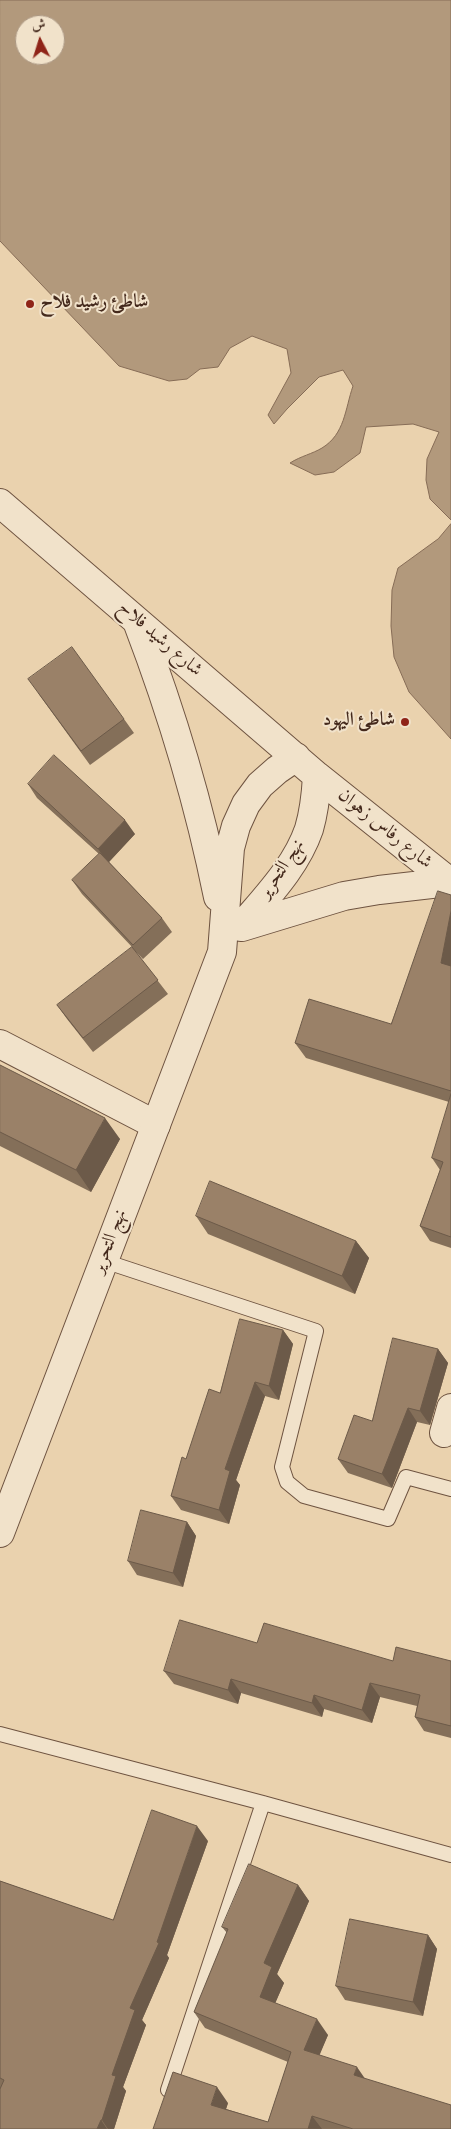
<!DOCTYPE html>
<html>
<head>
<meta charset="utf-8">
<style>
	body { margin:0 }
	#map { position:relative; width:451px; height:2129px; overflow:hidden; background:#ead2ae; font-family:"Sorts Mill Goudy",Amiri,serif }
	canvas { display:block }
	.north { position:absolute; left:15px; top:15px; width:50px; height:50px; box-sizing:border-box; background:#f1e2ca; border:1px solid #ac9884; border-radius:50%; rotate:355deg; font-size:14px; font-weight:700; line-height:20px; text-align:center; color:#44291c }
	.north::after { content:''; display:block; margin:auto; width:18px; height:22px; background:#8f2418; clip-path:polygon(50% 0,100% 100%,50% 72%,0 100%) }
</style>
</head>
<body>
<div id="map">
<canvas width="451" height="2129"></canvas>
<div class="north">ش</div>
</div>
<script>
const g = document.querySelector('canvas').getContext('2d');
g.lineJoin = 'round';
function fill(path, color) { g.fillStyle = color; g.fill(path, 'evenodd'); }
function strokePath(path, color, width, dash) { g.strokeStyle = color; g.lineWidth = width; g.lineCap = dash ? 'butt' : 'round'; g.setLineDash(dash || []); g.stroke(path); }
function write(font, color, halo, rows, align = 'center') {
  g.font = font + ' "Sorts Mill Goudy",Amiri,serif'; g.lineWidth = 4; g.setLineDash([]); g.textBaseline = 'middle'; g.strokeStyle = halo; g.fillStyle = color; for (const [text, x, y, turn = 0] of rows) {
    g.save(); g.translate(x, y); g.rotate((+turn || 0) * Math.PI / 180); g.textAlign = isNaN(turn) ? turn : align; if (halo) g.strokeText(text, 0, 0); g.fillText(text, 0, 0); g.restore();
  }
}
const water = new Path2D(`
	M 0,0 L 451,0 L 451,520 L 430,499 L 426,480 L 427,459 L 439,432 L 413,424 L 366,427 L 360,453 L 334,472 L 315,475 L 290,463 C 301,456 312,454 322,448 C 345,434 345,409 353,386 L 343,370 L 319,377 L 287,409 L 274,424 L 268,415 L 291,373 L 287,349 L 252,336 L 230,348 L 218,367 L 200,369 L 187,379 L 169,381 L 119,366 L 0,241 ZM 25,25 L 55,25 L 55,55 L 25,55 Z
	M 451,524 L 451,739 L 409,692 L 394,657 L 391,626 L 392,590 L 398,568 L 438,539 Z`);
const service = new Path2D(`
	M 104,1261 L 316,1331 L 282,1467 L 287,1482 L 304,1496 L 388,1519 L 406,1477 L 451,1489
	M 0,1734 L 263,1803 L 451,1855
	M 168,2090 L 263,1803`);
const minor = new Path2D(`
	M 0,1044 L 156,1125
	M 444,1433 L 451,1408`);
const tertiary = new Path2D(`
	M 0,503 L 317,776 L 451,883
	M 138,624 C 172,713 199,803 218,897
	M 241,927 C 266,897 296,867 309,829 C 314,812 316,794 317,776
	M 242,927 L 344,896 L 379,890 L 449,882
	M 0,1533 L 222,952 L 230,848 L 236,826 L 246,804 L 260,785 L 277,770 L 296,757`);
const wall = new Path2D(`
	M 38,693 L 124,719 L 134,733 L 90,765 Z
	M 28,784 L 135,834 L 109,862 L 162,918 L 172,932 L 143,959 L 134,950 L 168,994 L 93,1052 L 67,1019 L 57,1005 L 132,947 L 82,894 L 72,880 L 99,854 L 37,798 Z
	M 451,895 L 451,1248 L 430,1241 L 420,1226 L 440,1170 L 432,1158 L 449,1102 L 306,1058 L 295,1043 L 391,1024 Z
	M 0,1065 L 120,1139 L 91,1192 L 0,1146 Z
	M 196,1216 L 356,1241 L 369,1258 L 355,1294 L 208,1234 Z
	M 283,1330 L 293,1344 L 279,1400 L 265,1396 L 236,1480 L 240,1485 L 229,1524 L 181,1510 L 171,1496 L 220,1393 Z
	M 438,1349 L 448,1363 L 430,1425 L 417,1422 L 392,1488 L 348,1473 L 338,1459 Z
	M 187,1522 L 196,1536 L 183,1587 L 137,1575 L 128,1561 Z
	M 257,1643 L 393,1661 L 451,1661 L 451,1738 L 424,1731 L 415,1717 L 417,1706 L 380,1697 L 372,1723 L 324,1709 L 322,1717 L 241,1693 L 238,1704 L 174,1684 L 164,1671 Z
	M 208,1841 L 167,1955 L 169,1958 L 142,2020 L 146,2025 L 123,2087 L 126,2091 L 114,2129 L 0,2129 L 0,1881 L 113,1920 Z
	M 298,1885 L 309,1901 L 277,1974 L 284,1983 L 275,2003 L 328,2035 L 319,2055 L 365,2079 L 451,2129 L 153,2129 L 228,2103 L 226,2109 L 268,2122 L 288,2062 L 205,2028 L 194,2012 L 227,1933 L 222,1927 Z
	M 428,1935 L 437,1949 L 423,2016 L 345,2000 L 336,1986 Z`);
const shadedWall = new Path2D(`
	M 125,820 L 135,834 L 108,863 L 98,849 Z
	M 451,911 L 451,978 L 441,963 Z
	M 105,1118 L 120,1139 L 91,1192 L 76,1170 Z
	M 356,1241 L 369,1258 L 355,1294 L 342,1276 Z
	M 283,1330 L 293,1344 L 279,1400 L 269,1386 Z
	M 438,1349 L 448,1363 L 430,1425 L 420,1411 Z
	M 255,1382 L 265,1396 L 236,1480 L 240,1485 L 229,1524 L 219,1510 L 225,1469 Z
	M 408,1408 L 417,1422 L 392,1488 L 382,1474 Z
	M 187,1522 L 196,1536 L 183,1587 L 173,1573 Z
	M 231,1679 L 241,1693 L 238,1704 L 228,1690 Z
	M 370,1683 L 380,1697 L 372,1723 L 362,1710 Z
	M 314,1695 L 324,1709 L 322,1717 L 312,1703 Z
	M 197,1826 L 208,1841 L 167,1955 L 169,1958 L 142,2020 L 146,2025 L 123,2087 L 126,2091 L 114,2129 L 108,2129 L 102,2120 L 112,2075 L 130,2008 L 157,1942 Z
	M 298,1885 L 309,1901 L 277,1974 L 284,1983 L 271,2013 L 260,1997 L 264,1963 Z
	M 428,1935 L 437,1949 L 423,2016 L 413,2002 Z
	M 317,2019 L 328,2035 L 315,2066 L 304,2050 Z
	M 357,2067 L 368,2083 L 354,2075 Z
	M 217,2087 L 228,2103 L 222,2121 L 211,2105 Z
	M 312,2116 L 322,2129 L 308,2129 Z
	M 101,2120 L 107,2129 L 97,2129 Z`);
const building = new Path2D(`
	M 72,647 L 124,719 L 81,751 L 28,679 Z
	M 54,755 L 125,820 L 98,849 L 28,784 Z
	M 100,853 L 162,918 L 133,945 L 72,880 Z
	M 438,891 L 451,895 L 451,911 L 441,963 L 451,966 L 451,1091 L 295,1043 L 309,999 L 391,1024 Z
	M 132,947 L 158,980 L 83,1038 L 57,1005 Z
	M 0,1065 L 105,1118 L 76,1170 L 0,1132 Z
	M 451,1094 L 451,1237 L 420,1226 L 443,1162 L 432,1158 Z
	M 210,1181 L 356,1241 L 342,1276 L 196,1216 Z
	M 240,1319 L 283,1330 L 269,1386 L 255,1382 L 225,1469 L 230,1471 L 219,1510 L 171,1496 L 182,1457 L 186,1459 L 209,1389 L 220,1393 Z
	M 393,1338 L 438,1349 L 420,1411 L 408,1408 L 382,1474 L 338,1459 L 354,1415 L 372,1421 Z
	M 141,1510 L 187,1522 L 173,1573 L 128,1561 Z
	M 180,1620 L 257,1643 L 264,1623 L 393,1661 L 396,1647 L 451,1661 L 451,1726 L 415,1717 L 420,1695 L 370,1683 L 362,1710 L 314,1695 L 312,1703 L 231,1679 L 228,1690 L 164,1671 Z
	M 152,1810 L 197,1826 L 157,1942 L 159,1943 L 130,2008 L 135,2010 L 112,2075 L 116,2076 L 102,2120 L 101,2120 L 97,2129 L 0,2129 L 0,2089 L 4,2080 L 0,2078 L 0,1881 L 113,1920 Z
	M 249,1864 L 298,1885 L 264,1963 L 272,1967 L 260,1997 L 317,2019 L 304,2050 L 357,2067 L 354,2075 L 451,2105 L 451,2129 L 353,2129 L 312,2116 L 308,2129 L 153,2129 L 173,2072 L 217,2087 L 211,2105 L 268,2122 L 291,2052 L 194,2012 L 228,1929 L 222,1927 Z
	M 350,1919 L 428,1935 L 413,2002 L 336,1986 Z`);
const markers = [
	[30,304,5,"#8f2418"],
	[405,722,5,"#8f2418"]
];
const poiNames = [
	["شاطئ رشيد فلاح",40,304],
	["شاطئ اليهود",395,722,"right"]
];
const streetNames = [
	["شارع رشيد فلاح",159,640,41],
	["شارع رفاس زهوان",384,830,39],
	["نهج التحرير",283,870,-56],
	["نهج التحرير",111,1242,-69]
];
fill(water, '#b2997c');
strokePath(water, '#866c56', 1);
strokePath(service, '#6e5340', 16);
strokePath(minor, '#6e5340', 30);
strokePath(tertiary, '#6e5340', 30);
strokePath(service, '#f1e2ca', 14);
strokePath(minor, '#f1e2ca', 28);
strokePath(tertiary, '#f1e2ca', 28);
fill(wall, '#846f59');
fill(shadedWall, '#6c5a49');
fill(building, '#9a8168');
strokePath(building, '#6c5a49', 1);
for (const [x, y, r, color] of markers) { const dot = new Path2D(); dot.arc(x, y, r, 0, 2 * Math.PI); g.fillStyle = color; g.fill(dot); strokePath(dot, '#f1e2ca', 2); }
write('bold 19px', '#44291c', '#f1e2ca', poiNames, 'left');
write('19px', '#44291c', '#f1e2ca', streetNames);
</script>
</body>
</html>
